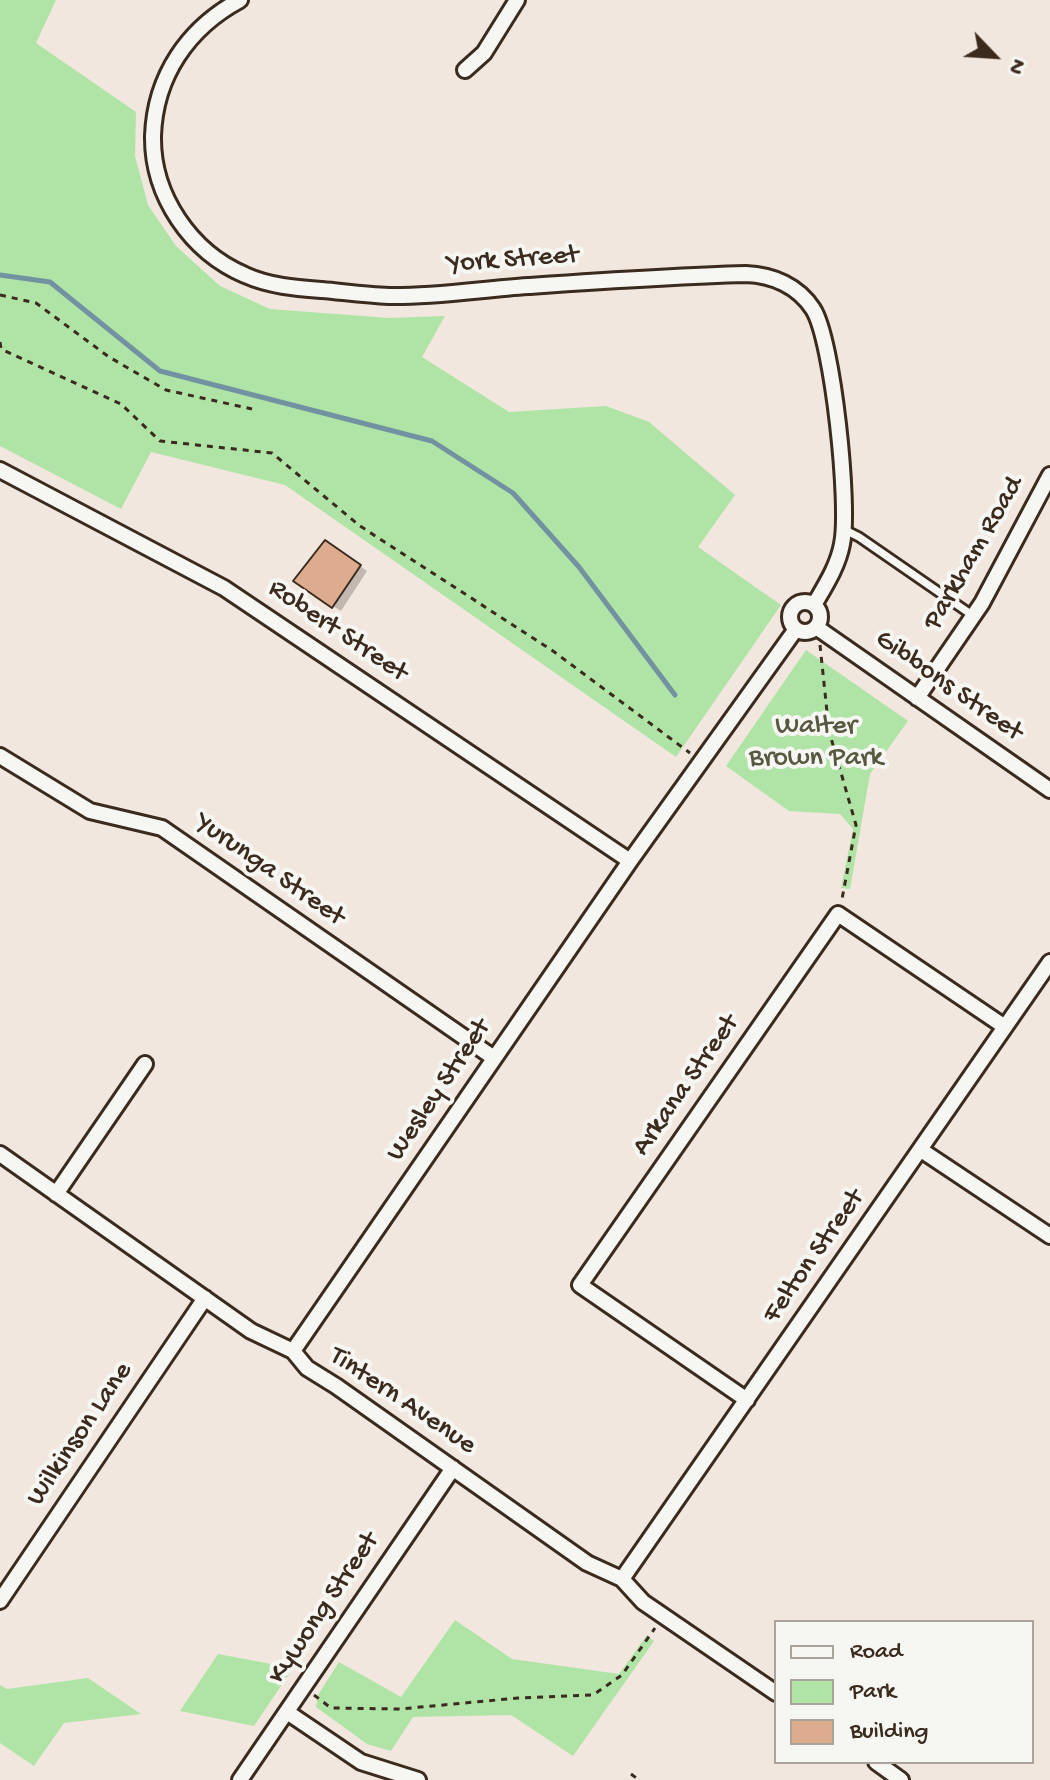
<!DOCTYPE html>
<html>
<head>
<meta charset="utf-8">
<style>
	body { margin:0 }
	#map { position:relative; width:1050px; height:1780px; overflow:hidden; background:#f1e7de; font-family:"Gochi Hand",sans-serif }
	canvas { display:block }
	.legend { position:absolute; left:774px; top:1620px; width:260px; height:144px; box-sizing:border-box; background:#f6f6f2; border:2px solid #aba49d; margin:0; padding:10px 14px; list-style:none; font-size:24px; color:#3b2a1e }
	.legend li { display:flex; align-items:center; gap:16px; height:40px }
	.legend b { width:40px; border:2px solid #aba49d }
	.north { position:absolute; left:954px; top:16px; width:80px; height:80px; -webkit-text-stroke:6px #f6f6f2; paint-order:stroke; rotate:115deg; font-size:22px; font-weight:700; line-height:32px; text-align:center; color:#3b2a1e }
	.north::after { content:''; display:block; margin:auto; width:28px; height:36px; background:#3b2a1e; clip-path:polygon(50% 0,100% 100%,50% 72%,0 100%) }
</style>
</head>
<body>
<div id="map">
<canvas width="1050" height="1780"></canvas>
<ul class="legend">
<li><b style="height:10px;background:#f6f6f2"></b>Road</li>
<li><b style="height:22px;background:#afe4a6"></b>Park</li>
<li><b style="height:22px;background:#ddac8f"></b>Building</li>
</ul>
<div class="north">N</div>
</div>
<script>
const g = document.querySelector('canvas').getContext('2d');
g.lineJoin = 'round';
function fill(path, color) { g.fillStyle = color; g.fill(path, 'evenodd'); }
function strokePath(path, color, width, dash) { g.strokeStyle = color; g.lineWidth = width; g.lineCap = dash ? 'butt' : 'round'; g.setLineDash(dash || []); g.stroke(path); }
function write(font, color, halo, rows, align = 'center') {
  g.font = font + ' "Gochi Hand",sans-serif'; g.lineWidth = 8; g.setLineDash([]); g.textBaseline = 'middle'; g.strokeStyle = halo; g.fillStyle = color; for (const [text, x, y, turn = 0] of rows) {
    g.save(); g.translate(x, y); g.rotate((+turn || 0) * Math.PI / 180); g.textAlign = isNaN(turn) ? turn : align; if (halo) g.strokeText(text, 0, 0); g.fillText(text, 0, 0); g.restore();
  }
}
const green = new Path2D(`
	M 0,0 L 56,0 L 36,43 L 136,112 L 135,156 L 148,205 L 176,246 L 220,286 L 270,309 L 389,318 L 445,316 L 422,357 L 509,412 L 606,406 L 649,422 L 735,495 L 698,547 L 781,605 L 676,757 L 285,485 L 151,452 L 121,509 L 0,446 Z
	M 806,650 L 908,721 L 870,774 L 850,889 L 841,888 L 853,829 L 840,814 L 789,811 L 726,766 Z
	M 455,1620 L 512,1659 L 619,1674 L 647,1635 L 654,1641 L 573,1756 L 511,1715 L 413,1717 L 391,1751 L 367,1744 L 316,1707 L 318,1695 L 339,1662 L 401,1697 Z
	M 218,1654 L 293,1668 L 254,1726 L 180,1711 Z
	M 88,1678 L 141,1714 L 64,1723 L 34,1766 L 0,1743 L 0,1685 L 7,1689 Z`);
const shadow = new Path2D(`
	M 333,547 L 367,571 L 341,611 L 333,606 Z`);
const stream = new Path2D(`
	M 0,275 L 50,282 L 160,371 L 432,441 L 513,493 L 579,567 L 675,695`);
const building = new Path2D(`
	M 325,540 L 361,565 L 332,608 L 293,581 Z`);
const path = new Path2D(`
	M 0,295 L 36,303 L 109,357 L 166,390 L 252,409
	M 0,342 L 1,349 L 121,404 L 160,441 L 272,453 L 360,526 L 553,651 L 690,753
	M 820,645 L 829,731 L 856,825 L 842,899
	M 314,1695 L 331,1708 L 400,1709 L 518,1698 L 593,1695 L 622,1675 L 655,1628
	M 631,1774 L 639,1780`);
const service = new Path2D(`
	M 845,530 L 859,537 L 972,615`);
const minor = new Path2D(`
	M 240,0 C 188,28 155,76 153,136 C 152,196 191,252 245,275 C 269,286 296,288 322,290 C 344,292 366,295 389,296 C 434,297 482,289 528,286 C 601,281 673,276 746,274 C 773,275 798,286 813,309 C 833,340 850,507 842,544 C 838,566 825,586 814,605
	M 465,70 L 484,53 L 517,0
	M 0,470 L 224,588 L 630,861
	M790 617a15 15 0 1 1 30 0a15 15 0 1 1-30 0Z
	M 816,627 L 1050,790
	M 917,698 L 982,603 L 1050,475
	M 0,756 L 90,811 L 162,828 L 494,1058
	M 921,1150 L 1050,1236
	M 0,1154 L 251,1331 L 293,1351 L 307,1368 L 336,1386 L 587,1563 L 622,1579 L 643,1602 L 776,1693
	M 56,1194 L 145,1064
	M 293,1351 L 630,861 L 796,629
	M 747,1400 L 580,1285 L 838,914 L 1005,1027
	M 622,1579 L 1050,962
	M 0,1601 L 205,1298
	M 287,1712 L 361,1762 L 418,1780
	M 876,1762 L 901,1780
	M 240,1780 L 453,1468`);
const streetNames = [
	["York Street",513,261,-4],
	["Parkham Road",975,554,-60],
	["Robert Street",337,632,34],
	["Gibbons Street",948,687,35],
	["Yurunga Street",269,871,35],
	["Arkana Street",687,1086,-55],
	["Wesley Street",440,1091,-56],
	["Felton Street",815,1257,-55],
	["Tintern Avenue",402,1402,34],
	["Wilkinson Lane",81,1435,-56],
	["Kywong Street",325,1609,-56]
];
const parkNames = [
	["Walter",816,728],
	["Brown Park",816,760]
];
fill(green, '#afe4a6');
fill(shadow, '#0003');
strokePath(stream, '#7292a1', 5);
fill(building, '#ddac8f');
strokePath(building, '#3b2a1e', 2);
strokePath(service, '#3b2a1e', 13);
strokePath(minor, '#3b2a1e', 20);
strokePath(path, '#3b2a1e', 3, [6, 6]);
strokePath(service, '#f6f6f2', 7);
strokePath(minor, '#f6f6f2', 14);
write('28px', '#3b2a1e', '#f6f6f2', streetNames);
write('28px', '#585840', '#f6f6f2', parkNames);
</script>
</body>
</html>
